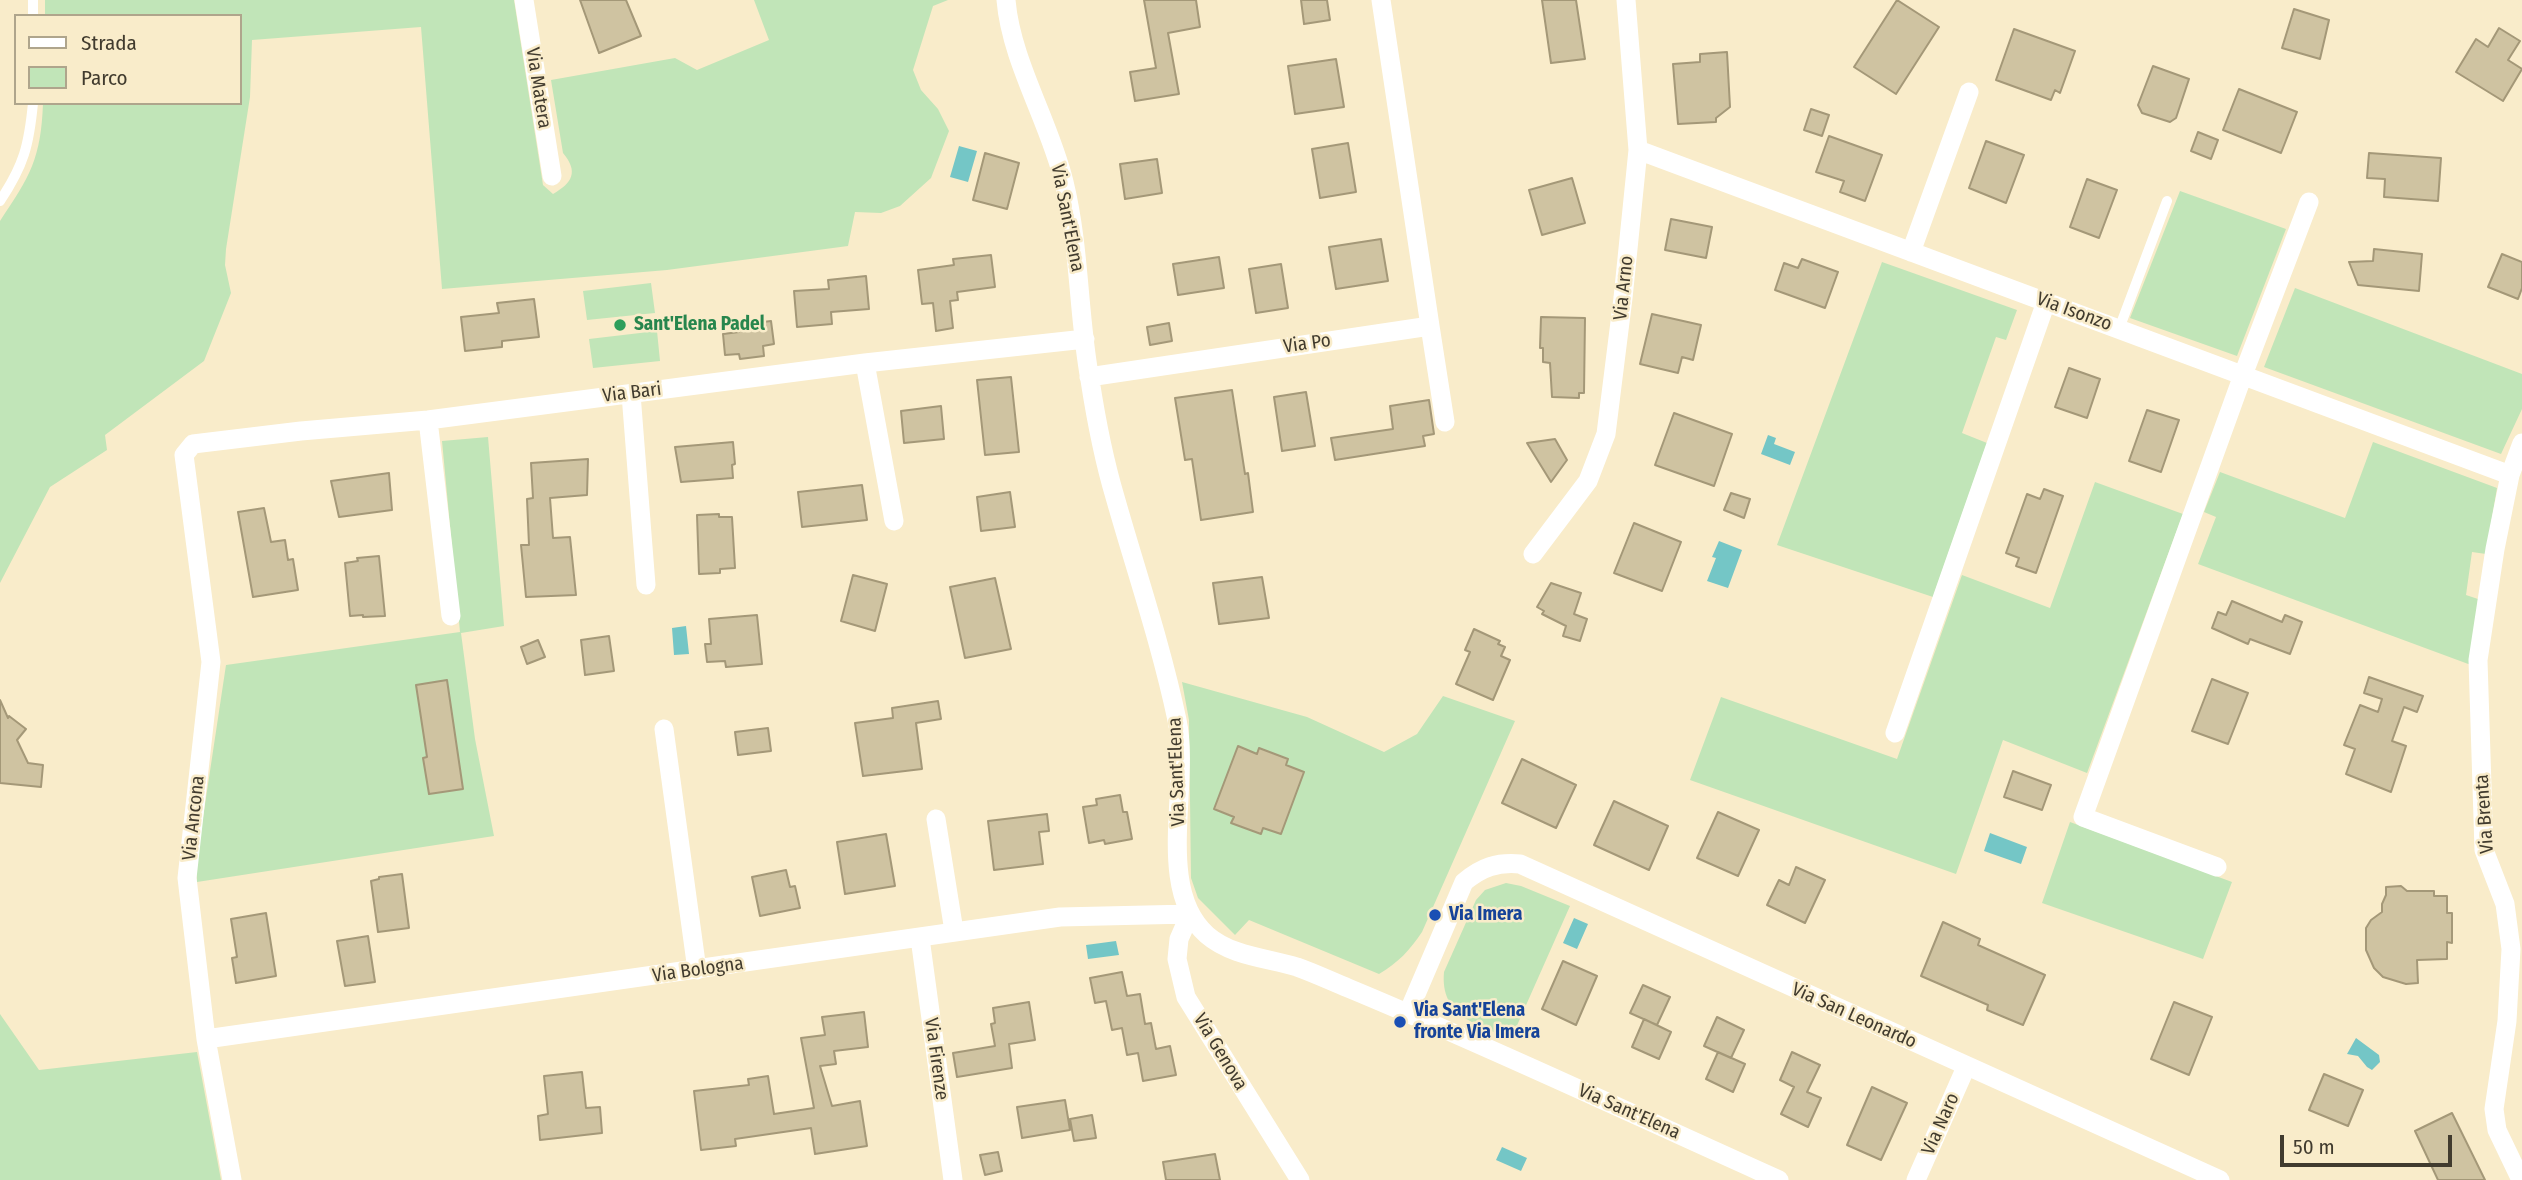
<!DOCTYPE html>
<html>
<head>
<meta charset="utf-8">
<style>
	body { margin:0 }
	#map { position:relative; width:2522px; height:1180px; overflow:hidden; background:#f9ecca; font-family:"Fira Sans Condensed",sans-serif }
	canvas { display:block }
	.legend { position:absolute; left:14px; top:14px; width:228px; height:91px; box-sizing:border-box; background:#f9ecca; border:2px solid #afa58c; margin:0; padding:9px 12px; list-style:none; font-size:21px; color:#413b2e }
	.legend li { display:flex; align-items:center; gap:14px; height:35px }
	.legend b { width:35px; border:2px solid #afa58c }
	.scale { position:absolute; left:2280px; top:1135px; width:172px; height:32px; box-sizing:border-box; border:4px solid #413b2e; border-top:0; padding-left:9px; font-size:21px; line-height:24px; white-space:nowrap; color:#413b2e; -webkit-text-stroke:5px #f9ecca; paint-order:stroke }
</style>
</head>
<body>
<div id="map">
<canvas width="2522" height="1180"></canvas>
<ul class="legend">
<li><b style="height:9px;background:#fff"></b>Strada</li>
<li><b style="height:19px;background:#c1e5b8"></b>Parco</li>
</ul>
<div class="scale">50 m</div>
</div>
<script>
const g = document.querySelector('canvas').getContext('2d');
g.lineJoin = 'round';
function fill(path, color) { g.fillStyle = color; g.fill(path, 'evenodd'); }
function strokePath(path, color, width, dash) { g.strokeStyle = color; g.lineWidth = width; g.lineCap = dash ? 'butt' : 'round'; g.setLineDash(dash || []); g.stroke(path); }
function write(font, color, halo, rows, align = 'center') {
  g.font = font + ' "Fira Sans Condensed",sans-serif'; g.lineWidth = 5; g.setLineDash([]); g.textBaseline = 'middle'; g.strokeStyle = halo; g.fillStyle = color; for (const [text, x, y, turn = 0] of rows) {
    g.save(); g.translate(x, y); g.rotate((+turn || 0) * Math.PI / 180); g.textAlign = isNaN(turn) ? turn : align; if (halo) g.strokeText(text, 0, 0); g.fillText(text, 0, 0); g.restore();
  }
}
const green = new Path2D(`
	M 45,0 L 514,0 L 543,185 L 553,194 C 572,183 579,172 563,153 L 551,80 L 675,58 L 697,70 L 769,40 L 754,0 L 948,0 L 933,6 L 913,70 L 921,90 L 938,109 L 949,131 L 931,178 L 900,206 L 881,213 L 855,212 L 848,246 L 667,270 L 442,289 L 421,27 L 252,40 L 250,97 L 226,249 L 225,265 L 231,293 L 204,361 L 105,435 L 107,450 L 50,487 L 0,583 L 0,221 C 30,176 41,159 43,103 L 240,103 L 240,16 L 45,16 Z
	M 2180,191 L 2286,229 L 2237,356 L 2130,318 Z
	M 1882,262 L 2017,310 L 2006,340 L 1996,337 L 1962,433 L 1987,443 L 1933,597 L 1777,545 Z
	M 651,283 L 655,313 L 587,320 L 583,291 Z
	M 2295,288 L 2522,374 L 2522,409 L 2501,454 L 2264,367 Z
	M 657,331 L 660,361 L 593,368 L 589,339 Z
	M 488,437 L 504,626 L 461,633 L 475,739 L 494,836 L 197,882 L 196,864 L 226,665 L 460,632 L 442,441 Z
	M 2373,442 L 2497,488 L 2486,554 L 2472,552 L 2466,595 L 2478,599 L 2471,665 L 2198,564 L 2216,517 L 2204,512 L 2220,472 L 2345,518 Z
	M 2095,482 L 2183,514 L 2087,773 L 2003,740 L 1956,874 L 1690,780 L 1721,697 L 1897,759 L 1962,575 L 2050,608 Z
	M 1182,682 L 1307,717 L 1384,752 L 1417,734 L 1443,696 L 1515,721 L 1422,932 C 1410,950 1398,963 1379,974 L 1249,920 L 1235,935 L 1198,898 L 1191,878 L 1189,720 Z
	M 2070,822 L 2232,882 L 2203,959 L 2042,903 Z
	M 1506,883 L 1521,886 L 1570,906 L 1511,1039 C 1477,1024 1440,1017 1444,972 L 1476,900 L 1485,890 Z
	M 0,1014 L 39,1070 L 197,1052 L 221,1180 L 0,1180 Z`);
const water = new Path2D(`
	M 959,146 L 977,151 L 968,182 L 950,177 Z
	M 1768,435 L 1776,438 L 1774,444 L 1795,452 L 1790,465 L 1761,454 Z
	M 1719,541 L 1742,550 L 1728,588 L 1707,581 L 1716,558 L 1712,557 Z
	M 686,626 L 689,654 L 674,655 L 672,628 Z
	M 1990,833 L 2027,847 L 2021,864 L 1984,851 Z
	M 1574,918 L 1588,924 L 1577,949 L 1563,943 Z
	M 1116,941 L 1119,955 L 1088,959 L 1086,945 Z
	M 2356,1038 L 2379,1055 L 2380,1062 L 2372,1070 L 2367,1067 L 2358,1056 L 2347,1054 Z
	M 1502,1147 L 1527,1158 L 1521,1171 L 1496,1160 Z`);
const building = new Path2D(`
	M 580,0 L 626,0 L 641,36 L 599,53 Z
	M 1144,0 L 1196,0 L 1200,27 L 1168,33 L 1179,94 L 1135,101 L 1130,72 L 1156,68 Z
	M 1301,0 L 1327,0 L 1330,20 L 1304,24 Z
	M 1542,0 L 1576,0 L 1585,59 L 1551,63 Z
	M 1897,0 L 1939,27 L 1896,94 L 1854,67 Z
	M 2294,9 L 2329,20 L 2320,59 L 2282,48 Z
	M 2499,28 L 2520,41 L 2508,60 L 2522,69 L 2503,101 L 2456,72 L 2476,39 L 2488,47 Z
	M 2014,29 L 2075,51 L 2060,93 L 2055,90 L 2051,100 L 1996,80 Z
	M 1727,52 L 1730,107 L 1716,118 L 1716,122 L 1678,124 L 1673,64 L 1700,62 L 1700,54 Z
	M 1336,59 L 1344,107 L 1295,114 L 1288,66 Z
	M 2153,66 L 2189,79 L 2176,118 L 2170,122 L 2142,113 L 2138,105 Z
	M 2239,89 L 2297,112 L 2281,153 L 2223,130 Z
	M 1811,109 L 1829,115 L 1822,136 L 1804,130 Z
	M 2198,132 L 2218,140 L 2211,159 L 2191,151 Z
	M 1829,136 L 1882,155 L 1865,201 L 1840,192 L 1844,181 L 1816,172 Z
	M 1986,141 L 2024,155 L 2006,203 L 1969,188 Z
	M 1348,143 L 1356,192 L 1320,198 L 1312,149 Z
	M 985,153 L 1019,163 L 1007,209 L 973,200 Z
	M 2369,153 L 2441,158 L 2438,201 L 2384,197 L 2385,179 L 2367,178 Z
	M 1157,159 L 1162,193 L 1125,199 L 1120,164 Z
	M 1572,178 L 1585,223 L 1542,235 L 1529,190 Z
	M 2087,179 L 2117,190 L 2099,238 L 2070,227 Z
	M 1671,219 L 1712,227 L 1706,258 L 1665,250 Z
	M 1381,239 L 1388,281 L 1336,289 L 1329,247 Z
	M 2374,249 L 2422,254 L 2419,291 L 2358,285 L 2349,262 L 2373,261 Z
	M 2502,254 L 2522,262 L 2522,288 L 2518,299 L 2488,287 Z
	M 991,255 L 995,287 L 957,292 L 958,300 L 950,301 L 953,328 L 936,331 L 933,303 L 922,304 L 918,270 L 954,265 L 953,259 Z
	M 1219,257 L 1224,288 L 1178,295 L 1173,264 Z
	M 1802,259 L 1838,272 L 1825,308 L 1775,290 L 1784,263 L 1798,268 Z
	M 1281,264 L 1288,308 L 1256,313 L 1249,269 Z
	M 866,276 L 869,309 L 831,312 L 832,324 L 797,327 L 794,291 L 829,289 L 828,280 Z
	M 534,299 L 539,337 L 502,341 L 502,347 L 465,351 L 461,317 L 499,313 L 497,303 Z
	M 1652,314 L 1701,325 L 1693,360 L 1682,357 L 1678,373 L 1640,364 Z
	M 1541,317 L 1585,318 L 1584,393 L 1579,393 L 1579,398 L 1552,397 L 1550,363 L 1543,362 L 1543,348 L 1540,348 Z
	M 771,321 L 774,344 L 763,346 L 764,356 L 740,359 L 739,354 L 725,355 L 723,334 L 739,332 L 738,325 Z
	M 1169,323 L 1172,341 L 1150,345 L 1147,327 Z
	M 2069,368 L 2100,379 L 2087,418 L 2055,407 Z
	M 1011,377 L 1019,452 L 985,455 L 977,380 Z
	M 1232,390 L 1245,474 L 1248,473 L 1253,512 L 1201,520 L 1192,459 L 1185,460 L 1175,398 Z
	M 1306,392 L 1315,446 L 1282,451 L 1274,397 Z
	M 1429,400 L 1434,434 L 1423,436 L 1425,446 L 1335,460 L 1331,438 L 1393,429 L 1390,406 Z
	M 941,406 L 944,439 L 904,443 L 901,411 Z
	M 2147,410 L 2179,420 L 2161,472 L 2129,461 Z
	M 1674,413 L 1732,434 L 1714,486 L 1655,465 Z
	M 1555,439 L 1567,460 L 1551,482 L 1527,443 Z
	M 733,442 L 735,464 L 732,465 L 733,478 L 681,482 L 675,447 Z
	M 588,459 L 587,495 L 550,498 L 553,538 L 570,537 L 576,595 L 526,597 L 521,545 L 529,545 L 527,499 L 533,498 L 531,463 Z
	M 389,473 L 392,510 L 339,517 L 331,481 Z
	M 862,485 L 867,520 L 802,527 L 798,492 Z
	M 2044,489 L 2063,496 L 2036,573 L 2016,566 L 2019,558 L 2006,553 L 2027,494 L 2040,499 Z
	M 1010,492 L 1015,527 L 981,531 L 977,497 Z
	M 1731,493 L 1750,499 L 1744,518 L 1724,510 Z
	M 264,508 L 271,542 L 285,540 L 288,560 L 293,559 L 298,590 L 253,597 L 238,512 Z
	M 719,514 L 719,517 L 732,517 L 735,568 L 720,569 L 720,573 L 699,574 L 697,515 Z
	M 1634,523 L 1681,542 L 1662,591 L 1614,573 Z
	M 379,556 L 385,616 L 363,617 L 363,615 L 350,616 L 345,563 L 358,561 L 357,558 Z
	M 853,575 L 887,584 L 875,631 L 841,621 Z
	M 1262,577 L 1269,618 L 1219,624 L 1213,583 Z
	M 995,578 L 1011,649 L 965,658 L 950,587 Z
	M 1551,583 L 1581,593 L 1574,614 L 1587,619 L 1580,641 L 1563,636 L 1566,626 L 1542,614 L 1544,611 L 1537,607 Z
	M 2232,601 L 2282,622 L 2285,615 L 2302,622 L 2290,654 L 2250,639 L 2248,644 L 2212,628 L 2218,612 L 2226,615 Z
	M 757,615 L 762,664 L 726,667 L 725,661 L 707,662 L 705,644 L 711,644 L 709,619 Z
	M 1474,629 L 1500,641 L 1498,644 L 1505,647 L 1501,656 L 1510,660 L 1493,700 L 1456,684 L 1470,652 L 1465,650 Z
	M 609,636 L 614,671 L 585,675 L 581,640 Z
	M 538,640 L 545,657 L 527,664 L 521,647 Z
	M 2369,677 L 2423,696 L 2417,712 L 2404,707 L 2392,741 L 2406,746 L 2391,792 L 2346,774 L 2355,749 L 2344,745 L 2360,705 L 2378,712 L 2382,699 L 2364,693 Z
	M 2212,679 L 2248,693 L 2228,744 L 2192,731 Z
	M 447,680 L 463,789 L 429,794 L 423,758 L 427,757 L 416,685 Z
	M 0,700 L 8,718 L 9,716 L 26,729 L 17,740 L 28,763 L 43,765 L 41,787 L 0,783 Z
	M 938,701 L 941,719 L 916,723 L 922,769 L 863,776 L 855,723 L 893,718 L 892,708 Z
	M 768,728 L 771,751 L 738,755 L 735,732 Z
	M 1238,746 L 1257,754 L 1259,748 L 1288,759 L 1286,765 L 1304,772 L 1281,834 L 1263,828 L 1261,834 L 1231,823 L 1234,817 L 1214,809 Z
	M 1522,759 L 1576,785 L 1556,828 L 1502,803 Z
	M 2013,771 L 2051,785 L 2042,810 L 2004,797 Z
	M 1120,795 L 1123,812 L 1127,812 L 1132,839 L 1105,844 L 1104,840 L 1089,843 L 1083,807 L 1097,805 L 1096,799 Z
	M 1614,801 L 1668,826 L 1649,870 L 1594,845 Z
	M 1718,812 L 1759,830 L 1738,876 L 1697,858 Z
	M 1047,814 L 1049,831 L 1039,832 L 1043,864 L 994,870 L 988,821 Z
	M 886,834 L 895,886 L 845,894 L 837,842 Z
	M 1796,867 L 1825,880 L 1805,923 L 1767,905 L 1779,880 L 1789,885 Z
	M 786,870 L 790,887 L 795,886 L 800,908 L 760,916 L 752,877 Z
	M 402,874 L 409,928 L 378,932 L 371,881 L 379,879 L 379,877 Z
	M 2401,886 L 2407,891 L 2434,891 L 2434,896 L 2447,896 L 2447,913 L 2452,913 L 2452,943 L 2447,942 L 2447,959 L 2417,960 L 2418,983 L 2406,984 L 2383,977 L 2374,968 L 2366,950 L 2366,928 L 2371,920 L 2382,912 L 2382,904 L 2386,895 L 2386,887 Z
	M 266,913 L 276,976 L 236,983 L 232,958 L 237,957 L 231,919 Z
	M 1943,922 L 1980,939 L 1978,945 L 2045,975 L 2023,1025 L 1987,1010 L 1988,1005 L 1921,976 Z
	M 368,936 L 375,982 L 345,986 L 337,941 Z
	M 1563,961 L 1597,976 L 1576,1025 L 1542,1009 Z
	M 1122,972 L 1127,996 L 1140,994 L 1145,1024 L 1151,1023 L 1156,1049 L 1170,1046 L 1176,1075 L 1143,1081 L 1138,1053 L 1127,1055 L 1122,1028 L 1112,1030 L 1106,1001 L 1095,1003 L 1090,978 Z
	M 1643,985 L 1670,997 L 1657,1025 L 1630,1013 Z
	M 1029,1002 L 1035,1040 L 1009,1044 L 1012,1068 L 957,1077 L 953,1053 L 995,1046 L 991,1024 L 995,1023 L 993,1008 Z
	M 2174,1002 L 2212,1017 L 2189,1075 L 2151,1059 Z
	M 864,1012 L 868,1047 L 834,1051 L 836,1064 L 820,1066 L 832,1106 L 860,1101 L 867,1146 L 815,1154 L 811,1128 L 735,1139 L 736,1146 L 701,1150 L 694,1091 L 749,1085 L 748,1079 L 768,1076 L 774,1114 L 814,1108 L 801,1038 L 825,1035 L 822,1017 Z
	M 1717,1017 L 1744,1030 L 1731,1058 L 1704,1046 Z
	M 1644,1019 L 1671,1032 L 1659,1059 L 1632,1047 Z
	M 1718,1052 L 1745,1064 L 1733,1092 L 1706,1079 Z
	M 1792,1052 L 1820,1065 L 1807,1092 L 1821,1098 L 1808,1127 L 1781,1114 L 1794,1087 L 1780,1080 Z
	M 582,1072 L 586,1108 L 600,1107 L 602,1133 L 540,1140 L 538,1116 L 548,1114 L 544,1076 Z
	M 2324,1074 L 2363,1090 L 2348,1126 L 2309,1110 Z
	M 1872,1087 L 1907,1103 L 1881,1160 L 1847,1145 Z
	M 1065,1100 L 1070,1130 L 1022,1138 L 1017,1107 Z
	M 2452,1113 L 2485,1180 L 2438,1180 L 2415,1131 Z
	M 1092,1115 L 1096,1138 L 1074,1141 L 1070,1119 Z
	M 998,1152 L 1002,1171 L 985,1175 L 980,1155 Z
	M 1215,1154 L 1220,1180 L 1166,1180 L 1163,1162 Z`);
const service = new Path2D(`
	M 33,0 L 33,16
	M 0,201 C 24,165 29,145 33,103
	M 2119,329 L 2167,201`);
const minor = new Path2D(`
	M 524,0 L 552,176
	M 1006,0 C 1011,61 1050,123 1064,182 C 1080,247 1078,315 1090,380 C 1096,419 1104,460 1115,497 C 1136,571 1161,644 1177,720 C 1191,785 1154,888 1207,935 C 1231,956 1267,958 1297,967 C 1314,973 1331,981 1348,988 C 1493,1048 1636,1116 1779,1180
	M 1381,0 L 1430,326
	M 1638,150 L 2510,475
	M 1911,252 L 1969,92
	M 865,363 L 894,521
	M 1089,377 L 1430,326 L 1445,422
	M 631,394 L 646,585
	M 428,420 L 451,616
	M 1533,554 L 1588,481 L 1606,434 L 1623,298 L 1638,150 L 1626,0
	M 664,729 L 697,970
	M 1895,733 L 2046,302
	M 936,819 L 954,931
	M 2217,867 L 2083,817 L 2243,375 L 2309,202
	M 920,938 L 953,1180
	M 1408,1013 L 1464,882 C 1482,867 1497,862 1520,864 L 2220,1180
	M 206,1039 L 1060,917 L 1190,914 L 1179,939 L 1177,959 L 1186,997 L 1300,1180
	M 232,1180 L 206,1039 L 187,878 L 211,662 L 184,455 L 193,444 L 301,431 L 428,420 L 865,363 L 1085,339
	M 1916,1180 L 1966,1067
	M 2521,1180 L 2497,1130 L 2494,1109 L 2507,1021 L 2511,949 L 2505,904 L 2484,850 L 2478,660 L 2495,549 L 2510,475 L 2522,443`);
const markers = [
	[620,325,7,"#2e9e5b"],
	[1435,915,7,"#1a4fb4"],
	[1400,1022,7,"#1a4fb4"]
];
const streetNames = [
	["Via Matera",538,88,81],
	["Via Sant'Elena",1067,218,79],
	["Via Arno",1624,288,-84],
	["Via Isonzo",2074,312,20],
	["Via Po",1307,344,-8],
	["Via Bari",632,393,-7],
	["Via Sant'Elena",1177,772,-92],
	["Via Brenta",2485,814,-94],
	["Via Ancona",194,818,-84],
	["Via Bologna",698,970,-8],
	["Via San Leonardo",1854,1016,24],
	["Via Genova",1220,1052,59],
	["Via Firenze",936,1059,82],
	["Via Sant'Elena",1629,1112,24],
	["Via Naro",1941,1124,-66]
];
const leisureNames = [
	["Sant'Elena Padel",634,325]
];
const transitNames = [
	["Via Imera",1449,915],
	["Via Sant'Elena",1414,1011],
	["fronte Via Imera",1414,1033]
];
fill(green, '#c1e5b8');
fill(water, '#74c6c6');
fill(building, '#cfc3a1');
strokePath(building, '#a49878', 2);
strokePath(service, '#fff', 10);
strokePath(minor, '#fff', 19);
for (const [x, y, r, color] of markers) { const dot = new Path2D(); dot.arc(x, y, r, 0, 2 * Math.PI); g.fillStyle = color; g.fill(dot); strokePath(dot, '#f9ecca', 2.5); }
write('19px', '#413b2e', '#f9ecca', streetNames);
write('bold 19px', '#27864d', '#f9ecca', leisureNames, 'left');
write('bold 19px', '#164399', '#f9ecca', transitNames, 'left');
</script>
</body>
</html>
